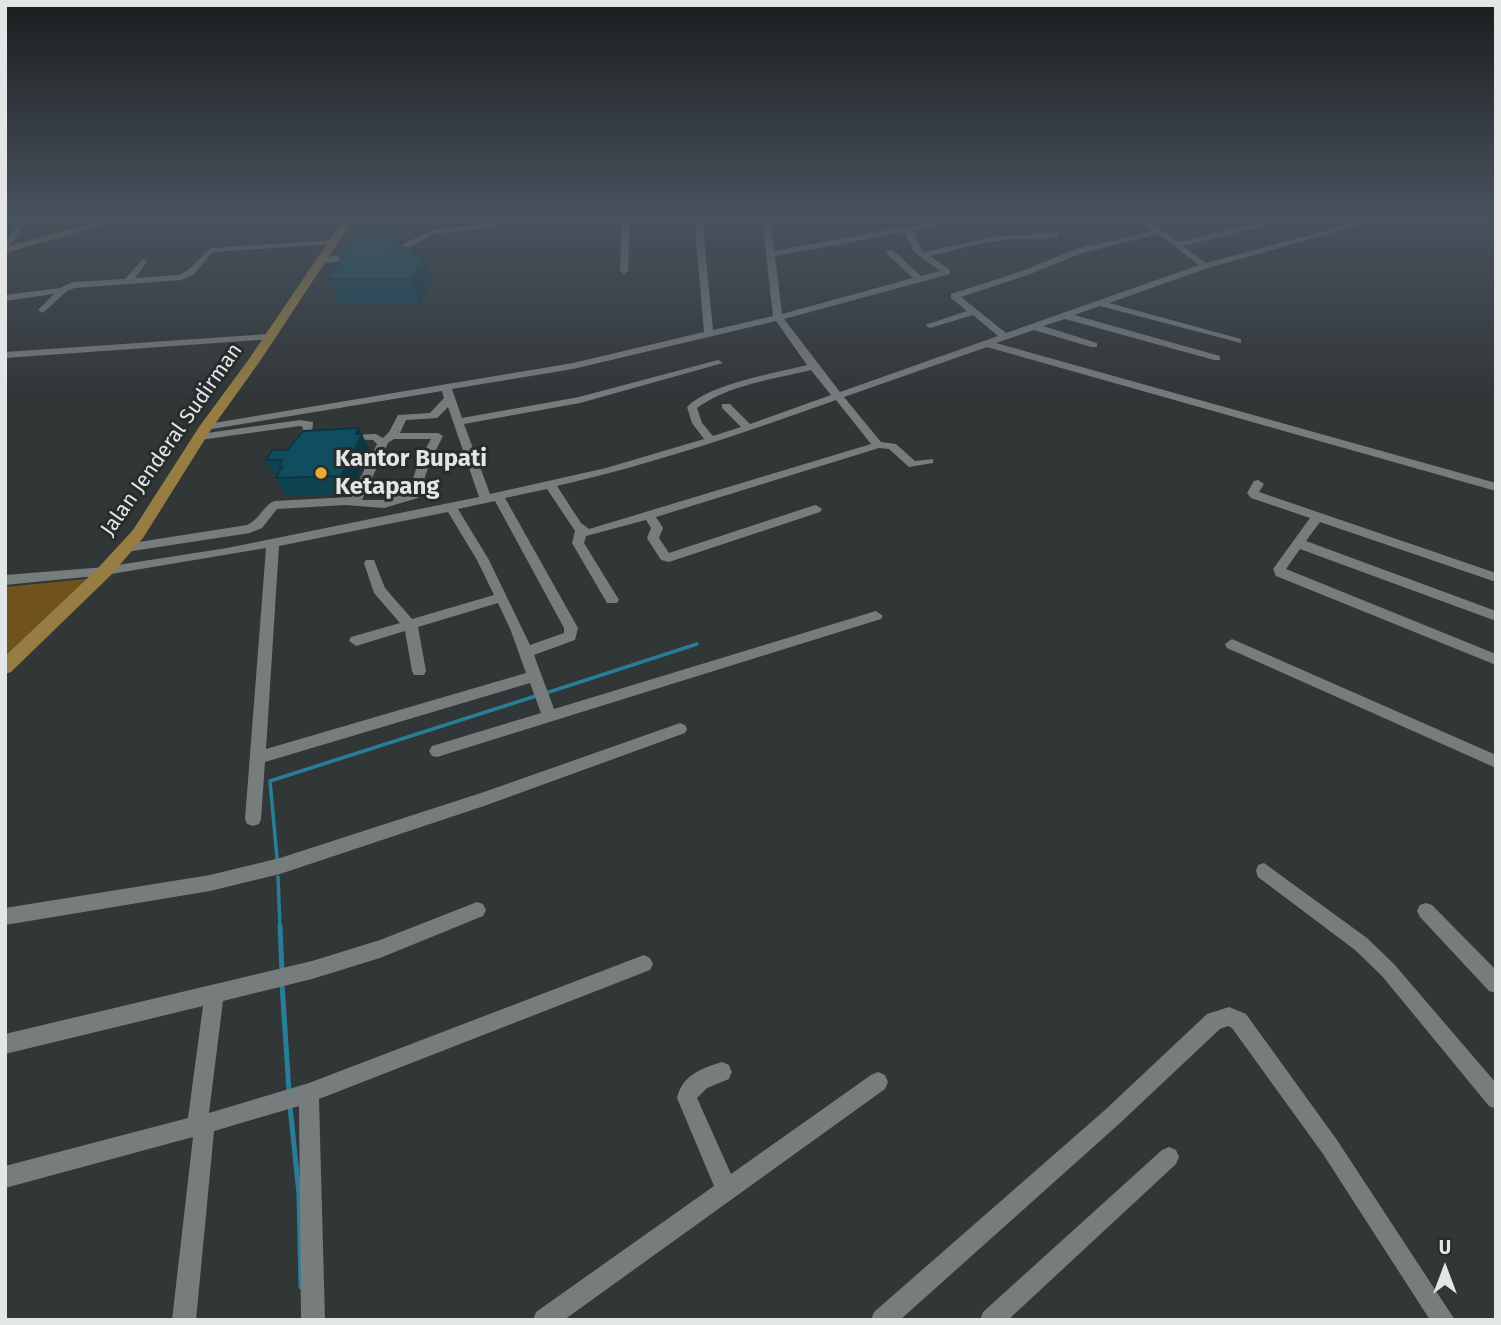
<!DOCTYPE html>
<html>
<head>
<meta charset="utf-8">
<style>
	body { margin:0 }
	#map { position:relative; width:1501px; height:1325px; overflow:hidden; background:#313637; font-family:"Fira Sans",sans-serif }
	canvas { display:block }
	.frame { position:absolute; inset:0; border:7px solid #e3e6e7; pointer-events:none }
	.north { position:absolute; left:1410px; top:1234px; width:70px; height:70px; -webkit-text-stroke:5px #272c2d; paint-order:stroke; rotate:0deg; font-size:19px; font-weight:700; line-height:28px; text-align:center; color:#e3e6e7 }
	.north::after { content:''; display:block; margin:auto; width:24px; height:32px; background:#e3e6e7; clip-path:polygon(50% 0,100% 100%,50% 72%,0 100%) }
</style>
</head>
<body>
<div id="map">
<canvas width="1501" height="1325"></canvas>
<div class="frame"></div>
<div class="north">U</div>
</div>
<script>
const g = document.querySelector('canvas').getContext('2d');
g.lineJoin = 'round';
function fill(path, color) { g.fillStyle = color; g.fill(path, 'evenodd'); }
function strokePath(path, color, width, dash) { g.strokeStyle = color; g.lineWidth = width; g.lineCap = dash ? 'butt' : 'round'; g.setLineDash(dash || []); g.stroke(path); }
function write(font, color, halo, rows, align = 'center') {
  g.font = font + ' "Fira Sans",sans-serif'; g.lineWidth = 6; g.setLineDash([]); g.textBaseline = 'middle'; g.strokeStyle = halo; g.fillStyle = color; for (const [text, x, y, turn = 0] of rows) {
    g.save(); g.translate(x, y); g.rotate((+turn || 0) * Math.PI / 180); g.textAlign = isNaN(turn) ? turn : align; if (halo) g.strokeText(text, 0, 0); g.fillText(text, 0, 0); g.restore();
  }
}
const green = new Path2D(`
	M 86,579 L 5,656 L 5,587 Z`);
const streamFar1 = new Path2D(`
	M 546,693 L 697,644
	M 277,858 L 270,781 L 539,695
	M 278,877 L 280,928`);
const stream = new Path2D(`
	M 280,926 L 282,972
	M 282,984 L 289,1091
	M 290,1106 L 299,1194 L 301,1287`);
const minor = new Path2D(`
	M 5,217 L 22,217 L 5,221 Z
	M 23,217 L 31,217 L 5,251 L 5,243 Z
	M 533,217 L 558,217 L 432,235 L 405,250 L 386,254 L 382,252 L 399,246 L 430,231 Z
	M 622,217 L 630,217 L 628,271 L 624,274 L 620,271 Z
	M 694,217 L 702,217 L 713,330 L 773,316 L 762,217 L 770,217 L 770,221 L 805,217 L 771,226 L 774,251 L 958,217 L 976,217 L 913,231 L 921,249 L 925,252 L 997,236 L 1058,233 L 1058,237 C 1037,241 1018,237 997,241 C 974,244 952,251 930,256 L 950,270 L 950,274 L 784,319 L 840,392 L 998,336 L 973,315 L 930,328 L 925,325 L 967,311 L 951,298 L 951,294 L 1022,271 L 1076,249 L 1153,231 L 1136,217 L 1145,217 L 1178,242 L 1286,217 L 1301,217 L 1183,246 L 1206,263 L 1375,217 L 1389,217 L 1208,268 L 1109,303 L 1241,339 L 1241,343 L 1100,306 L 1074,315 L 1220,356 L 1220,360 L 1214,360 L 1065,319 L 1043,326 L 1097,343 L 1097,347 L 1091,347 L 1034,330 L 996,343 L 1496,483 L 1496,491 L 987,347 L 844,397 L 881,442 L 896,444 L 915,461 L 933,459 L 933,463 L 909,467 L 889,449 L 879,448 L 656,517 L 663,528 L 659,538 L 669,553 L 812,506 L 816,505 L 822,509 L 820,512 L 669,562 L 661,560 L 647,538 L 651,528 L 646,520 L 586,536 L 584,543 L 619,600 L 617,603 L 607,603 L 572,543 L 575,531 L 547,489 L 505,498 L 578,628 L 575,640 L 534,655 L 554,709 L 876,611 L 883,616 L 881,619 L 437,757 L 432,756 L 429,751 L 432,746 L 541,713 L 530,683 L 265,762 L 261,819 L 259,824 L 253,826 L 247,824 L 245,819 L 266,548 L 105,575 L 5,585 L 5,575 L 105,567 L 227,548 L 479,497 L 448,407 L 437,418 L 406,420 L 400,433 L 438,433 L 443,436 L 430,462 L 418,498 L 384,508 L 345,505 L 277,509 L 262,528 L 250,533 L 126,552 L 120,548 L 126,544 L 247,525 C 259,520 263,506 274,501 L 351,497 L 377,444 L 373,440 L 342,439 L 342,435 L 376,434 L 383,438 L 389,432 L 398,415 L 430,413 L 444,398 L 442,391 L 206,430 L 201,427 L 202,425 L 573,363 L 704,332 ZM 905,232 L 914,252 L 940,271 L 921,276 L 893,250 L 887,250 L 887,254 L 913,278 L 782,314 L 775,256 ZM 1158,234 L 1199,265 L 1006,333 L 961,297 L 1028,275 L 1082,253 ZM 776,321 L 807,365 C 775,373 709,384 687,407 L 692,423 L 704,439 L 606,468 L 490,494 L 464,424 L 580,403 L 723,363 L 718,360 L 579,397 L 462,418 L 452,389 L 573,369 ZM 811,370 L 831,395 L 750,424 L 730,404 L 722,404 L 722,408 L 741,427 L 713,436 L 702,423 L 697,408 C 728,385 774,379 811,370 ZM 836,400 L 871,444 L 589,529 L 581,523 L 557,486 C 653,464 744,433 836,400 ZM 394,439 L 431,439 L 418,462 L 409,493 L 384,500 L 362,500 L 388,443 ZM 495,501 L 564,628 L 564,633 L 530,645 L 489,560 L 458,509 ZM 448,512 L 477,560 L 494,595 L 412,619 L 385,588 L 374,560 L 366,560 L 364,563 L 374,593 L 400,623 L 351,637 L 349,641 L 356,646 L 405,631 L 412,671 L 414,675 L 424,675 L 426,671 L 418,627 L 498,603 L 511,631 L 526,673 L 266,749 L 279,546 Z
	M 331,240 L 334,240 L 334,244 L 213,252 L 194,274 L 181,280 L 75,288 L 67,291 L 43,313 L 38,310 L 54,294 L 5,301 L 5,295 L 60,288 L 73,282 L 125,279 L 143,259 L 147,262 L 135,278 L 179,275 L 188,270 L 211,248 Z
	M 358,253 L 361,254 L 361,258 L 318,264 L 314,261 L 318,258 Z
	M 269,334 L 274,337 L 272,339 L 5,358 L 5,352 Z
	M 300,420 L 313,422 L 312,434 L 323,436 L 323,440 L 302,438 L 303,427 L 300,426 L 200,440 L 195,437 L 200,434 Z
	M 1258,480 L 1264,484 L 1259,492 L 1496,573 L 1496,582 L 1320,522 L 1306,541 L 1496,611 L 1496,621 L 1300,549 L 1286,569 L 1496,654 L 1496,665 L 1276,576 L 1273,569 L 1310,518 L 1251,498 L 1247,493 L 1254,481 Z
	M 1232,639 L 1496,755 L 1496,768 L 1227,648 L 1225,644 Z
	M 680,723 L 685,725 L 687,729 L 685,733 L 484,806 L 280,874 L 210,891 L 5,925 L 5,908 L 210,875 L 280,858 L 484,792 Z
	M 1264,863 L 1367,938 L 1394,964 L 1496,1083 L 1496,1109 L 1489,1106 L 1382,976 L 1355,950 L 1258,877 L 1256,871 L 1258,865 Z
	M 477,902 L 483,904 L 486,910 L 483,916 L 380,958 L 312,979 L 223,1001 L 209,1113 L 309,1083 L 644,955 L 650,958 L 653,964 L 650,970 L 319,1099 L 325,1320 L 301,1320 L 299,1106 L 214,1131 L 196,1320 L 172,1320 L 193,1137 L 5,1188 L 5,1166 L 188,1118 L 203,1006 L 5,1054 L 5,1034 L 312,961 L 380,940 Z
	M 1426,903 L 1432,905 L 1496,970 L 1496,993 L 1489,991 L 1420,917 L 1417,911 L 1420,905 Z
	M 1229,1007 L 1246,1014 L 1337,1140 L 1455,1320 L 1430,1320 L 1323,1154 L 1232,1028 L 1228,1026 L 1220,1029 L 1119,1124 L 900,1320 L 871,1320 L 874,1312 L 1105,1110 L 1207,1014 Z
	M 722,1062 L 729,1065 L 732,1072 L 729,1079 L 707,1088 L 697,1098 L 731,1174 L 871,1075 L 878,1072 L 885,1075 L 888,1082 L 885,1089 L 564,1320 L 533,1320 L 536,1312 L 714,1186 L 677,1098 C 683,1074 701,1069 722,1062 Z
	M 1169,1147 L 1176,1150 L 1179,1157 L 1176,1164 L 1008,1320 L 980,1320 L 983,1312 L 1162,1150 Z`);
const major = new Path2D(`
	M 115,217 L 132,217 L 5,253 L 5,247 Z
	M 345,217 L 355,217 L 260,361 L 212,428 L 143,538 L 111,575 L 11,672 L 5,674 L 5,656 L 99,567 L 133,530 L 199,427 L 249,359 Z`);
const wall = new Path2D(`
	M 404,248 L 415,248 L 417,256 L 432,281 L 420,304 L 339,304 L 328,279 L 340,261 L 339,257 Z
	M 361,434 L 362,434 L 370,452 L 350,494 L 286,496 L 266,460 L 288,450 Z`);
const shadedWall = new Path2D(`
	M 399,234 L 407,259 L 391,248 Z
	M 415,248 L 420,264 L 424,256 L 432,281 L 420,304 L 412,279 L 410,256 Z
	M 359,428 L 362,435 L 362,434 L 370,452 L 350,494 L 341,476 Z`);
const building = new Path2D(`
	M 399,234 L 391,248 L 415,248 L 410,256 L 424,256 L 412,279 L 328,279 L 343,257 L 339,257 L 357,236 Z
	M 359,428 L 356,434 L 362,434 L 341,476 L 276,478 L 283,466 L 279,466 L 282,460 L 266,460 L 272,450 L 288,450 L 303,431 Z`);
const markers = [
	[321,473,7,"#e8ab37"]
];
const farStreetnames = [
	["Jalan Jenderal Sudirman",172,440,-55]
];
const poiNames = [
	["Kantor Bupati",335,459],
	["Ketapang",335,487]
];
fill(green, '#6f521c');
strokePath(streamFar1, '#287e96', 3.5);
strokePath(stream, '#287e96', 5);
fill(minor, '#777c7d');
fill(major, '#977d42');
fill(wall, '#0e4352');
fill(shadedWall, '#0b3742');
fill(building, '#104e5f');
strokePath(building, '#0b3742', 2);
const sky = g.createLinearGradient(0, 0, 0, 403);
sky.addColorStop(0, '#1b1e1e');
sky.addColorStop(0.54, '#48525e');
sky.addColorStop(1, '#48525e00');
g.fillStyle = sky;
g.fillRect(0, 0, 1501, 403);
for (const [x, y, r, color] of markers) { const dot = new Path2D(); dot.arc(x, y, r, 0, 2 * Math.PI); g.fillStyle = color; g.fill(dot); strokePath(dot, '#272c2d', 2.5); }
write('21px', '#e3e6e7', '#272c2d', farStreetnames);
write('bold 24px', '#e3e6e7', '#272c2d', poiNames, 'left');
</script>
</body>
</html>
